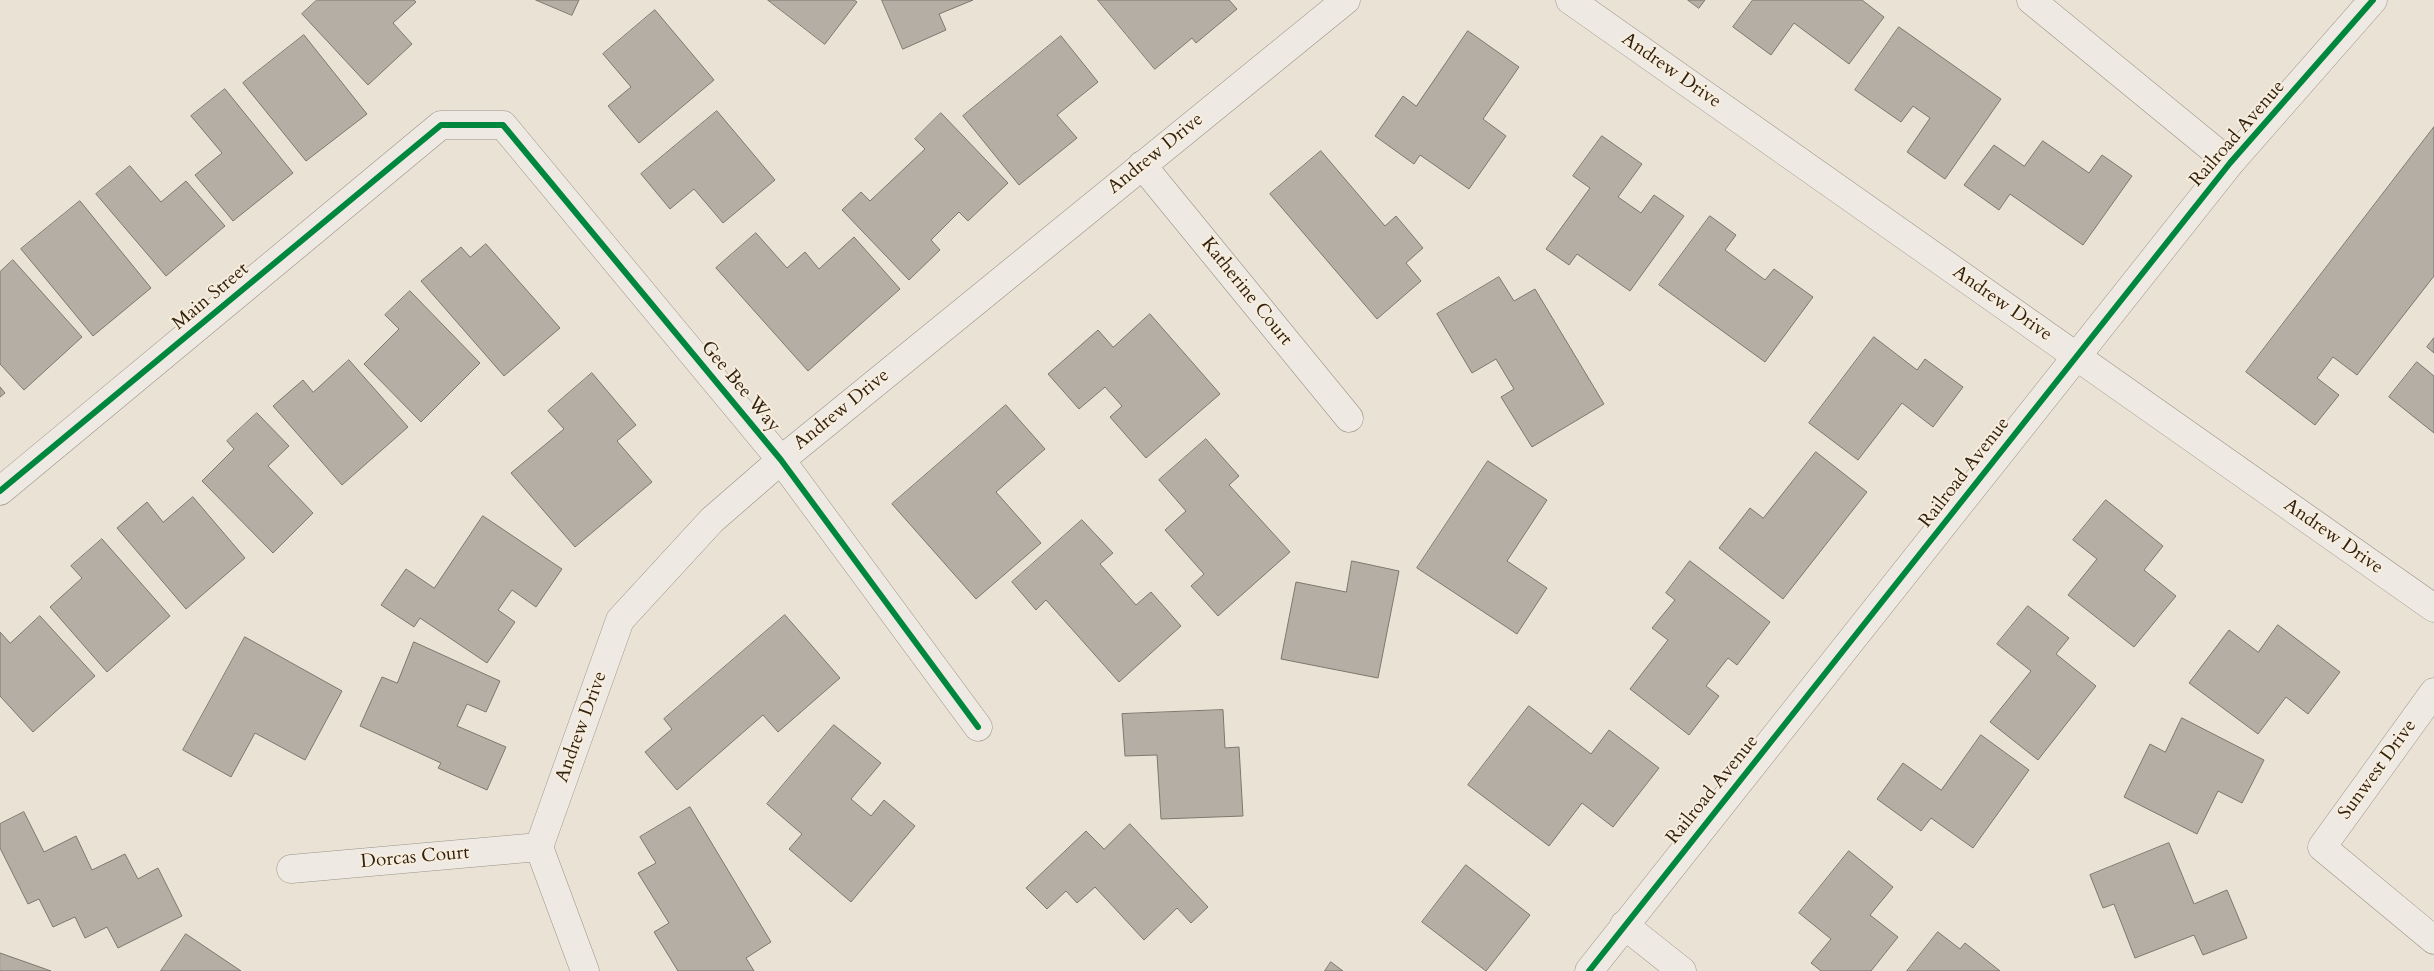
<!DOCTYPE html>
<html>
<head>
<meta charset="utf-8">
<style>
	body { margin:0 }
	canvas { display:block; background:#eae2d5 }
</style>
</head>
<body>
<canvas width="2434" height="971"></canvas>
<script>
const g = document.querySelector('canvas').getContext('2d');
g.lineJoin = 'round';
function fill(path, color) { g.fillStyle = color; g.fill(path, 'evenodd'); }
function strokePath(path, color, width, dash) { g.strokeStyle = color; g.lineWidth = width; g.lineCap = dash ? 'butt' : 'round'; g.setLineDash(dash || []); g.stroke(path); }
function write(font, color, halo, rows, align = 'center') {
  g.font = font + ' Cardo,serif'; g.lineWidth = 4; g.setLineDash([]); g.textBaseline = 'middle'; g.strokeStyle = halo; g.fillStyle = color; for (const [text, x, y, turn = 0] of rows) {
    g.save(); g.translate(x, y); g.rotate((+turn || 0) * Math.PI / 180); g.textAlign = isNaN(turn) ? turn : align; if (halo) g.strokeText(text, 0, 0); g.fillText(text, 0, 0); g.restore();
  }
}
const building = new Path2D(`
	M 317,0 L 414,0 L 416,2 L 393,23 L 412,44 L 368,85 L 302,14 Z
	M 536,0 L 579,0 L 572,15 Z
	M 768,0 L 854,0 L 857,2 L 825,44 Z
	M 882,0 L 973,0 L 939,14 L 946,30 L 903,49 Z
	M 1098,0 L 1229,0 L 1237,9 L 1196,43 L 1192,38 L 1155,69 Z
	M 1688,0 L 1705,0 L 1699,8 Z
	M 1753,0 L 1862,0 L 1884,17 L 1849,64 L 1794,23 L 1771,55 L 1733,27 Z
	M 655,10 L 714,80 L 639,143 L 608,106 L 631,87 L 603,54 Z
	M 1899,27 L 2001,99 L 1945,179 L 1907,152 L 1930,118 L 1913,106 L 1901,122 L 1855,90 Z
	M 1468,31 L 1519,67 L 1483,119 L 1506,136 L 1469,189 L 1420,155 L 1414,164 L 1375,136 L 1403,96 L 1416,106 Z
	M 304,35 L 367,114 L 306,161 L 243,83 Z
	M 1061,36 L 1098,82 L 1057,115 L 1077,138 L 1019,185 L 963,116 Z
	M 225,89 L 293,173 L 233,221 L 195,175 L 222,153 L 191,116 Z
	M 717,111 L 775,180 L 723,223 L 694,189 L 670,209 L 641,174 Z
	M 941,113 L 1008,183 L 968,221 L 959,212 L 931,240 L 940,250 L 909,280 L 842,210 L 861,192 L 870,201 L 925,149 L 915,139 Z
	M 2434,127 L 2434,276 L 2357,375 L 2333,357 L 2317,378 L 2339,395 L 2315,425 L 2246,372 Z
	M 1602,136 L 1642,164 L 1618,197 L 1641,213 L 1654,195 L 1684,216 L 1630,291 L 1577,254 L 1569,265 L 1546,249 L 1590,188 L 1573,176 Z
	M 2043,141 L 2089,173 L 2102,155 L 2132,176 L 2083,245 L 2010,194 L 1999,210 L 1964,185 L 1994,145 L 2024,166 Z
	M 1321,151 L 1385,226 L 1396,216 L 1423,248 L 1406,263 L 1421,281 L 1377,319 L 1270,194 Z
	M 130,166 L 161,202 L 186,181 L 225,226 L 166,276 L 96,194 Z
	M 80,201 L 151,288 L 93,336 L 21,249 Z
	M 1710,216 L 1736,235 L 1725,250 L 1765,280 L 1774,269 L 1813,297 L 1765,362 L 1659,285 Z
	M 756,233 L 787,268 L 805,252 L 819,269 L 854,237 L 900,289 L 808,371 L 716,268 Z
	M 486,244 L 560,328 L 504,376 L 421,281 L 461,247 L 470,257 Z
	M 13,260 L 82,337 L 24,390 L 0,364 L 0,272 Z
	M 1499,277 L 1514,301 L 1535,289 L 1604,404 L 1532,447 L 1501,397 L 1514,389 L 1496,359 L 1472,373 L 1437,314 Z
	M 410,291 L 480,363 L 421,422 L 364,364 L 399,329 L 385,315 Z
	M 1150,314 L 1220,394 L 1146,458 L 1110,417 L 1122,406 L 1105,387 L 1079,409 L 1048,374 L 1098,330 L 1113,347 Z
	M 1874,337 L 1917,370 L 1925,359 L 1963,387 L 1933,427 L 1902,403 L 1858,460 L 1809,423 Z
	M 2434,338 L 2434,353 L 2427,347 Z
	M 349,360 L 408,427 L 342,485 L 273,406 L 303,380 L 313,392 Z
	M 2417,362 L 2434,376 L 2434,433 L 2389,397 Z
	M 592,373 L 636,425 L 617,441 L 652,482 L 575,547 L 511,473 L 564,429 L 548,411 Z
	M 0,387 L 5,393 L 0,397 Z
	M 1006,405 L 1045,449 L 996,492 L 1041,543 L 976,599 L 892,504 Z
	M 257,413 L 289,446 L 268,466 L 313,513 L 273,553 L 202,481 L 234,449 L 227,441 Z
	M 1206,439 L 1239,476 L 1229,485 L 1290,552 L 1218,616 L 1191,586 L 1204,574 L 1165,530 L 1186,511 L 1159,480 Z
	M 1816,452 L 1867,492 L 1783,599 L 1719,548 L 1750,508 L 1763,518 Z
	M 1488,461 L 1547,500 L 1507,561 L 1547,588 L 1517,634 L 1417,568 Z
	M 193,497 L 245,558 L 186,609 L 117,528 L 147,502 L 163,522 Z
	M 2106,500 L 2163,546 L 2144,570 L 2176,596 L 2134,647 L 2068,595 L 2097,559 L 2073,540 Z
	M 483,516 L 562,569 L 536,607 L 512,590 L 498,610 L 515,622 L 487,663 L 420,618 L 414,627 L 381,605 L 406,569 L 434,588 Z
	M 1082,520 L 1113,553 L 1100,564 L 1136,605 L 1151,592 L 1181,626 L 1119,682 L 1046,600 L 1036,610 L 1012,582 Z
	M 102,539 L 170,616 L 107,672 L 50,607 L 82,578 L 71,566 Z
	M 1352,561 L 1399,571 L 1378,678 L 1281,659 L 1296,582 L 1346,592 Z
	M 1690,561 L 1770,622 L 1737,665 L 1728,658 L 1706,686 L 1719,696 L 1689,735 L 1630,689 L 1668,640 L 1652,628 L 1675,600 L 1666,593 Z
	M 2028,606 L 2069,638 L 2056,654 L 2096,686 L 2038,760 L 1990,722 L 2031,671 L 1997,644 Z
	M 785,615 L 840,678 L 778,732 L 763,715 L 677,790 L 645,752 L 672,729 L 664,719 Z
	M 40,616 L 95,676 L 33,732 L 0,696 L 0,632 L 10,643 Z
	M 2278,625 L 2340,672 L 2308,714 L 2286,697 L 2258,734 L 2189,683 L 2229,630 L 2258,652 Z
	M 245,637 L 342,691 L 305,760 L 255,733 L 231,777 L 183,750 Z
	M 414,642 L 500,681 L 486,712 L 467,704 L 457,726 L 506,747 L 487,790 L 438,768 L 441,763 L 360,726 L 382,677 L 397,683 Z
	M 1529,706 L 1591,754 L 1609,730 L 1659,768 L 1613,827 L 1582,803 L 1549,846 L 1468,785 Z
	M 1223,710 L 1225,748 L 1239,747 L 1243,816 L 1161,819 L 1157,755 L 1125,756 L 1122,714 Z
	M 2182,718 L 2264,760 L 2242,803 L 2218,791 L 2197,834 L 2124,797 L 2150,744 L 2165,752 Z
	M 834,725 L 881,763 L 851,799 L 871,816 L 884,800 L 915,826 L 851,902 L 789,849 L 802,834 L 767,804 Z
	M 1981,735 L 2029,770 L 1973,848 L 1931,818 L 1921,831 L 1877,799 L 1903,763 L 1941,790 Z
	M 690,807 L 771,942 L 746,958 L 754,971 L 678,971 L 654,932 L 669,923 L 638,873 L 656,863 L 640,837 Z
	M 24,812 L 44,852 L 76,836 L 92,870 L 125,854 L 138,879 L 158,868 L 182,916 L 118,948 L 107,927 L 85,938 L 75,917 L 53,927 L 39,899 L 28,904 L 0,848 L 0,824 Z
	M 1130,824 L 1208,907 L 1191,923 L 1177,908 L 1144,940 L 1095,887 L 1077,903 L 1066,891 L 1047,909 L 1026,888 L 1086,831 L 1104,849 Z
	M 2169,843 L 2194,904 L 2227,890 L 2247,938 L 2203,955 L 2194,935 L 2135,958 L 2114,904 L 2103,908 L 2090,875 Z
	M 1849,851 L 1893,887 L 1870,915 L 1898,937 L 1871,971 L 1821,971 L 1811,963 L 1831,939 L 1799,913 Z
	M 1466,865 L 1530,915 L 1486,971 L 1422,922 Z
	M 1938,932 L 1960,949 L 1965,943 L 2000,971 L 1907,971 Z
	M 186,934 L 241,971 L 161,971 Z
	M 0,953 L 51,971 L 0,971 Z
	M 1331,962 L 1343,971 L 1325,971 Z`);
const minor = new Path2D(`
	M 1570,0 L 2434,608
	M 2031,0 L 2230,163
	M 1142,165 L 1349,418
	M 0,491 L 441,125 L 503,125 L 781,460 L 978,727
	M 2434,692 L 2322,847 L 2434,940
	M 291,869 L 539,847
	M 1624,925 L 1682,971
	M 585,971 L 539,847 L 620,620 L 712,520 L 781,460 L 1346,0`);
const tertiary = new Path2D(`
	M 1589,971 L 2230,163 L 2373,0`);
const cycleway = new Path2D(`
	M 0,491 L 441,125 L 503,125 L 781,460 L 978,727
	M 1589,971 L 2230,163 L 2373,0`);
const streetNames = [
	["Andrew Drive",1671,71,35],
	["Railroad Avenue",2238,134,-49],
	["Andrew Drive",1156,154,-39],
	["Katherine Court",1246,292,51],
	["Main Street",211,297,-40],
	["Andrew Drive",2002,304,35],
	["Gee Bee Way",740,387,50],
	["Andrew Drive",842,410,-39],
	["Railroad Avenue",1965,473,-52],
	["Andrew Drive",2333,537,35],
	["Andrew Drive",582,727,-70],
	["Sunwest Drive",2378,770,-54],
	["Railroad Avenue",1713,790,-51],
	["Dorcas Court",415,858,-5]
];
fill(building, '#b5aea4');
strokePath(building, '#7e776d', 1);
strokePath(minor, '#999287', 29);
strokePath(tertiary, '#999287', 29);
strokePath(minor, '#eeeae3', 28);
strokePath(tertiary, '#eeeae3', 28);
strokePath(cycleway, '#00873e', 6);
write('19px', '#32210c', '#f7edde', streetNames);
</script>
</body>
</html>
